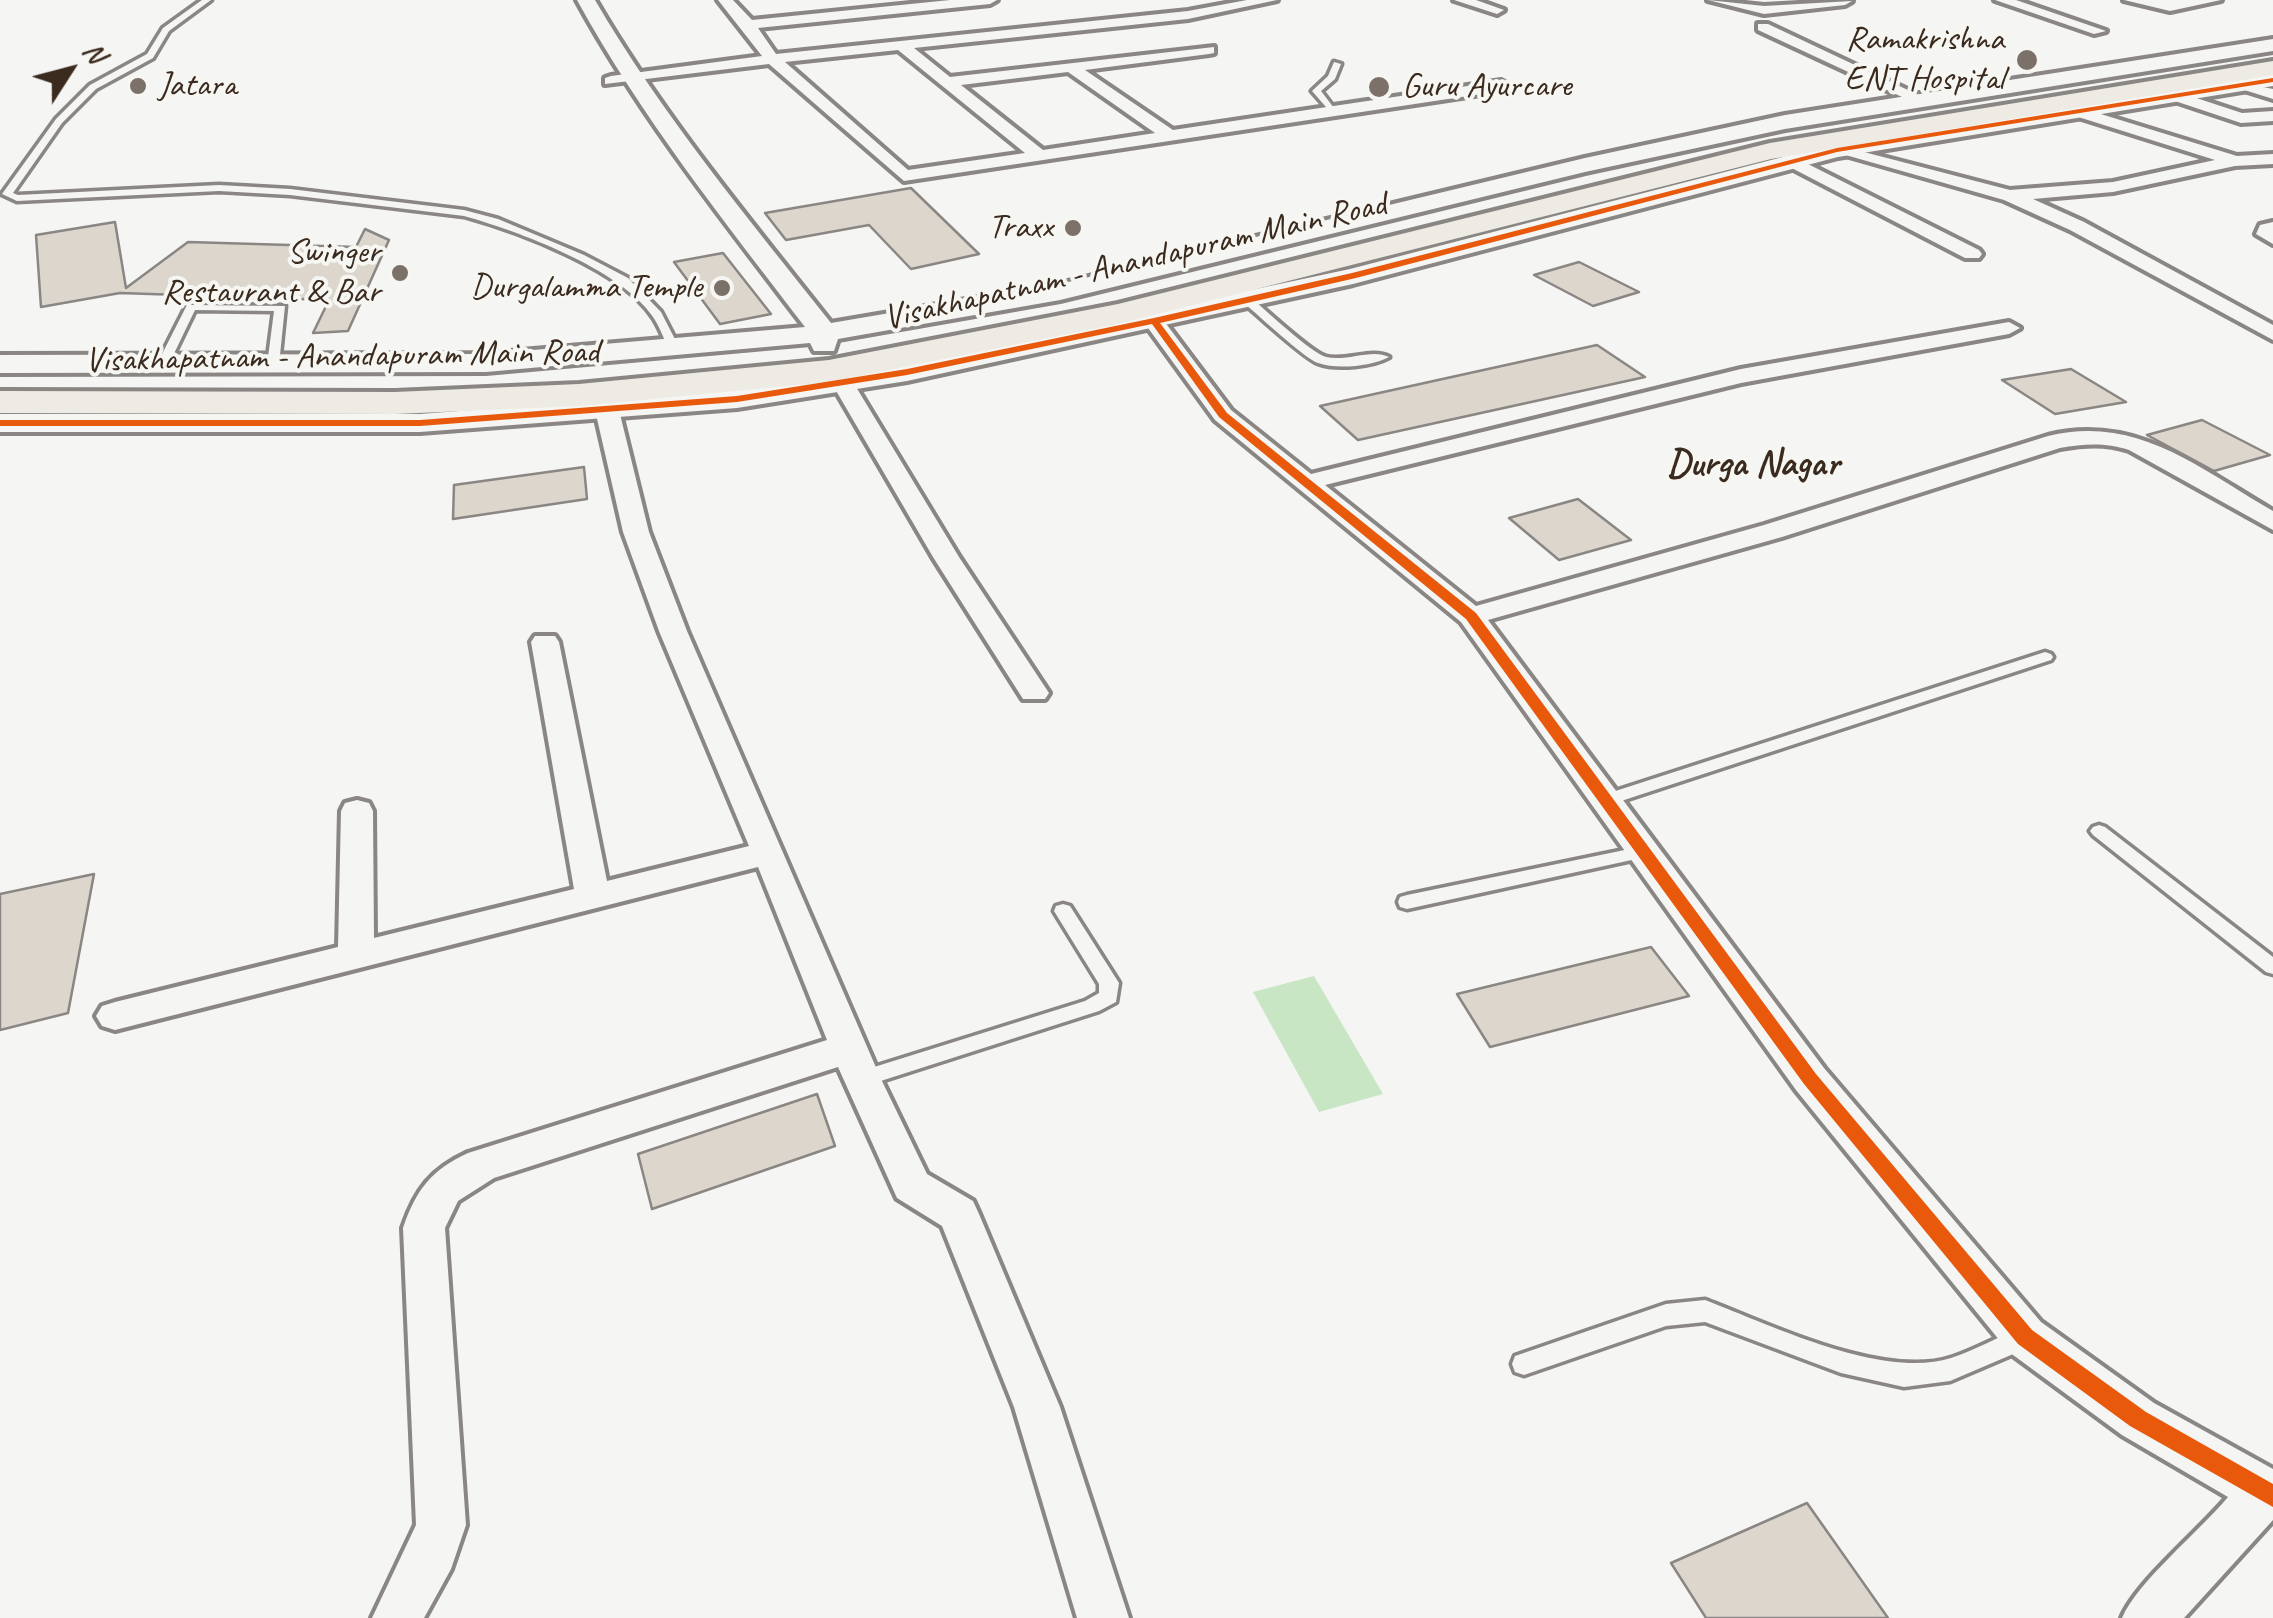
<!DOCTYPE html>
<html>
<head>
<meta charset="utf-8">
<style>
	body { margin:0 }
	#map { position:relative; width:2273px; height:1618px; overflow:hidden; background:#f5f5f3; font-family:Caveat,sans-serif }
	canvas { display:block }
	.north { position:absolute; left:20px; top:20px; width:100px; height:100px; -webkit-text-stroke:8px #f6f6f2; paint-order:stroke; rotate:54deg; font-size:28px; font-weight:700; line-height:40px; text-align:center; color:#3b2a1e }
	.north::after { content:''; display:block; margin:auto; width:35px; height:45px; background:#3b2a1e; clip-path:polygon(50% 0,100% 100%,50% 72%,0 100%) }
</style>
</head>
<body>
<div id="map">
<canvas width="2273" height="1618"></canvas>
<div class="north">N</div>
</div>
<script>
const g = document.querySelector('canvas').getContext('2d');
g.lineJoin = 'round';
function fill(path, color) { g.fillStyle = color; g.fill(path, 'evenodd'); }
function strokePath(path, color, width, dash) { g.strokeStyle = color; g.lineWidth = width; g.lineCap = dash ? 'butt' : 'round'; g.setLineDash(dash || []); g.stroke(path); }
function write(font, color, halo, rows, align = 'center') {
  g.font = font + ' Caveat,sans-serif'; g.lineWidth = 8; g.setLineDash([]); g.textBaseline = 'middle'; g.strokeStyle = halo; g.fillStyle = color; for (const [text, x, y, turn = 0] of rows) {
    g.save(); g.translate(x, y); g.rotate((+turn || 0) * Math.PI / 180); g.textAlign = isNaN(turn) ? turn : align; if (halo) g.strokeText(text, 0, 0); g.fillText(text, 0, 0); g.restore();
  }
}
const green = new Path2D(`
	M 1314,976 L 1383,1094 L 1319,1112 L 1253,992 Z`);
const building = new Path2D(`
	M 911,188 L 979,254 L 911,269 L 869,225 L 786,240 L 765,213 Z
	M 115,222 L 126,288 L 188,242 L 356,247 L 365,229 L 389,240 L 348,331 L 313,333 L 329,300 L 120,293 L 41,307 L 36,235 Z
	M 723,253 L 771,314 L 720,324 L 674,262 Z
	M 1579,262 L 1639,292 L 1593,306 L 1534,275 Z
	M 1597,345 L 1645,377 L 1358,440 L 1320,406 Z
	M 2071,369 L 2126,402 L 2055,414 L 2002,380 Z
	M 2202,420 L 2270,455 L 2214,471 L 2147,435 Z
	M 584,467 L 587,499 L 453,519 L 454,485 Z
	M 1578,499 L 1631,540 L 1559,560 L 1509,518 Z
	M 94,874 L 68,1013 L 0,1030 L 0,894 Z
	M 1651,947 L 1689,996 L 1490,1047 L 1457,994 Z
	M 817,1094 L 835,1146 L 652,1209 L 638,1154 Z
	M 1807,1503 L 1888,1618 L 1706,1618 L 1671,1563 Z`);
const service = new Path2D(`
	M 202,0 L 211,0 L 169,31 L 153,58 L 96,89 L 62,123 L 13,193 L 18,195 L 219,185 L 290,189 L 464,210 L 498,219 L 584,255 L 628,278 L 661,312 L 680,349 L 678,351 L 670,351 C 664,340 660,327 653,317 C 621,269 518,231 464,216 L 290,195 L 219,191 L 17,201 L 2,194 L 56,119 L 90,85 L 147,54 L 163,28 Z
	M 1334,62 L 1341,64 L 1335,79 L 1321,91 L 1337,112 L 1333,115 L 1312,91 L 1328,76 Z
	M 1243,298 L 1251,298 C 1266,310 1311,353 1326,357 C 1347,362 1372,348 1389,357 C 1373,366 1337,370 1318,363 C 1304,358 1258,315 1243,302 Z
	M 187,305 L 285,306 L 279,365 L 273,369 L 267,365 L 274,311 L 195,310 L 168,366 L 158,369 L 156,366 Z
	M 2045,652 L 2051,654 L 2053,657 L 2051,660 L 1612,804 L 1606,806 L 1597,800 L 1600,796 Z
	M 2099,825 L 2105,827 L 2273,957 L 2273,974 L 2266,972 L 2093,835 L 2090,831 L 2093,827 Z
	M 1644,846 L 1653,852 L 1650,856 L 1407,909 L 1400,907 L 1398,902 L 1400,897 L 1407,895 Z
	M 1063,904 L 1070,906 L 1119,983 L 1116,1002 L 1099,1011 L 862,1087 L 855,1085 L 852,1079 L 855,1073 L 1085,1001 L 1099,993 L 1099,984 L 1054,911 L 1056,906 Z
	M 1705,1300 C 1771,1325 1883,1380 1951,1358 C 1976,1350 1999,1336 2023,1327 L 2032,1330 L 2035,1338 L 2032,1346 L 1950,1381 L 1904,1387 L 1841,1373 L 1705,1322 L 1666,1326 L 1524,1375 L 1515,1372 L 1512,1364 L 1515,1356 L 1666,1304 Z`);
const minor = new Path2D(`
	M 718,0 L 733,0 L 752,20 L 950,0 L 997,0 L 990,4 L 758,28 L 776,54 L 1188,11 L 1247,0 L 1277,0 L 1188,19 L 914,48 L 950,77 L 1214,47 L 1214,53 L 1209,54 L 1085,70 L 1173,130 L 1501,81 L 1509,86 L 1501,91 L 904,181 L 769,64 L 605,84 L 605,78 L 611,76 L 762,56 ZM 898,50 L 1025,153 L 908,170 L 785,62 ZM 1068,72 L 1155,133 L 1043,150 L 961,85 Z
	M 1454,0 L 1476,0 L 1504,10 L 1497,14 Z
	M 1708,0 L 1764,6 L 1852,1 L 1845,5 L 1764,14 Z
	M 1995,0 L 2016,0 L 2106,31 L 2094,34 Z
	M 2124,0 L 2221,0 L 2170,11 Z
	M 1758,24 L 1768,24 L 1929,100 L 1915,103 L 1758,30 Z
	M 2238,82 L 2273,89 L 2273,99 L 2238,88 Z
	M 2175,91 L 2242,113 L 2273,111 L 2273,121 L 2241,123 L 2169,99 L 2169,93 Z
	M 2078,107 L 2237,156 L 2273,154 L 2273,164 L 2235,166 L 2113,192 L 2033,199 L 2084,222 L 2273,325 L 2273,340 L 2070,230 L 2004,200 L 1828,150 L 1837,145 L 2010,190 L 2113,182 L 2215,160 L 2072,115 L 2070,112 Z
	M 1790,155 L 1979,250 L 1982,254 L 1979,258 L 1965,258 L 1784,164 L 1784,156 Z
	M 2273,222 L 2273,244 L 2256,234 L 2260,225 Z
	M 1154,315 L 1161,317 L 1231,410 L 1311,474 L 1741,369 L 2009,322 L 2020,328 L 2009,334 L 1741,383 L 1325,485 L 1476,606 L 1764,525 L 2048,436 C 2137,414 2200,469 2273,511 L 2273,530 L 2129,450 C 2104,442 2084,444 2060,448 L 1782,537 L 1488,620 L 1824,1068 L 2041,1322 L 2154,1403 L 2273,1469 L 2273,1520 L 2184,1618 L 2122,1618 C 2137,1582 2199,1532 2228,1497 L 2122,1435 L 2009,1352 L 1796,1090 L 1461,622 L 1215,420 L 1143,321 Z
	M 842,375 L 853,382 L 959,557 L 1049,693 L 1045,699 L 1023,699 L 933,557 L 831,382 Z
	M 607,403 L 619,410 L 649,532 L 687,631 L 881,1079 L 927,1174 L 973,1201 L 979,1214 L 1060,1407 L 1129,1618 L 1077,1618 L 1014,1407 L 942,1226 L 897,1198 L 838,1067 L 494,1178 L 458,1201 L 445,1228 L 466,1525 L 451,1569 L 424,1618 L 372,1618 L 416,1525 L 403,1228 C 416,1190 431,1170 468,1153 L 827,1040 L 758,867 L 115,1030 L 102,1026 L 96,1016 L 102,1006 L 115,1002 L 338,947 L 341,811 L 345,803 L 357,800 L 369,803 L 373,811 L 374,938 L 574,889 L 531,642 L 535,636 L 555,636 L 559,642 L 607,881 L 749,846 L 659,631 L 623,532 L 595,410 Z`);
const tertiary = new Path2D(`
	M 577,0 L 595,0 C 662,115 748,218 831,323 L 1060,284 L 1585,158 L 1785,115 L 2273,39 L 2273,51 L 1785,129 L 1585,172 L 1060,300 L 838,339 L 834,351 L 814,351 L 810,343 L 486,372 L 0,373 L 0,355 L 486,354 L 805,327 C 724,221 641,117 577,0 Z
	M 2273,74 L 2273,86 L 1838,157 L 1353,284 L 907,381 L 737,408 L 420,432 L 0,432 L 0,414 L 420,414 L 737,390 L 907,363 L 1350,269 L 1837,143 Z`);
const primary = new Path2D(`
	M 2273,61 L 2273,75 L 1771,159 L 1118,324 L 829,382 L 579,406 L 395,414 L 0,413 L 0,391 L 395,392 L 579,384 L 829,360 L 1118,304 L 1770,143 Z`);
const cycleway = new Path2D(`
	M 2273,78 L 2273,82 L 1837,152 L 1356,278 L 1160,323 L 1227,413 L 1476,613 L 1816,1074 L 2032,1330 L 2146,1412 L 2273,1484 L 2273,1507 L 2130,1426 L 2018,1344 L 1804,1084 L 1466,619 L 1219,417 L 1152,324 L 907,375 L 737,402 L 420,426 L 0,426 L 0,420 L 420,420 L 737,396 L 907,369 L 1154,318 L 1352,273 L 1837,148 Z`);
const markers = [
	[2027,60,12,"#7c7169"],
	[138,86,10,"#7c7169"],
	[1379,87,12,"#7c7169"],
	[1073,228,10,"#7c7169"],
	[400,273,10,"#7c7169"],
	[722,288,10,"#7c7169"]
];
const farPoinames = [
	["Ramakrishna",2004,40],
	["ENT Hospital",2004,80],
	["Jatara",158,86,"left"],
	["Guru Ayurcare",1402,87,"left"],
	["Traxx",1053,228],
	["Swinger",380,253],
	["Restaurant & Bar",380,293],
	["Durgalamma Temple",702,288]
];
const farStreetnames = [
	["Visakhapatnam - Anandapuram Main Road",1135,262,-13],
	["Visakhapatnam - Anandapuram Main Road",342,357,-1]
];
const farNeighbourhoodnames = [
	["Durga Nagar",1753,465]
];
fill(green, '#c9e6c4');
fill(building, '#dcd6cc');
strokePath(building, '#8a8683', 2.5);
strokePath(service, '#8a8683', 7);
strokePath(minor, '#8a8683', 8);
strokePath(tertiary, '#8a8683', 8);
strokePath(primary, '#8a8683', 8);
fill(service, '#f5f5f3');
fill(minor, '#f5f5f3');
fill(tertiary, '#f5f5f3');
fill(primary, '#eeebe4');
fill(cycleway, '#e8590c');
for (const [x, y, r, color] of markers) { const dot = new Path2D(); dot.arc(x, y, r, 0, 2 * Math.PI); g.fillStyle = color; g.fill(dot); strokePath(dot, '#f6f6f2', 4); }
write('35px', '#3b2a1e', '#f6f6f2', farPoinames, 'right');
write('35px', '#3b2a1e', '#f6f6f2', farStreetnames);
write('bold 38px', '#3b2a1e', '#f6f6f2', farNeighbourhoodnames);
</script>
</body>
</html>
